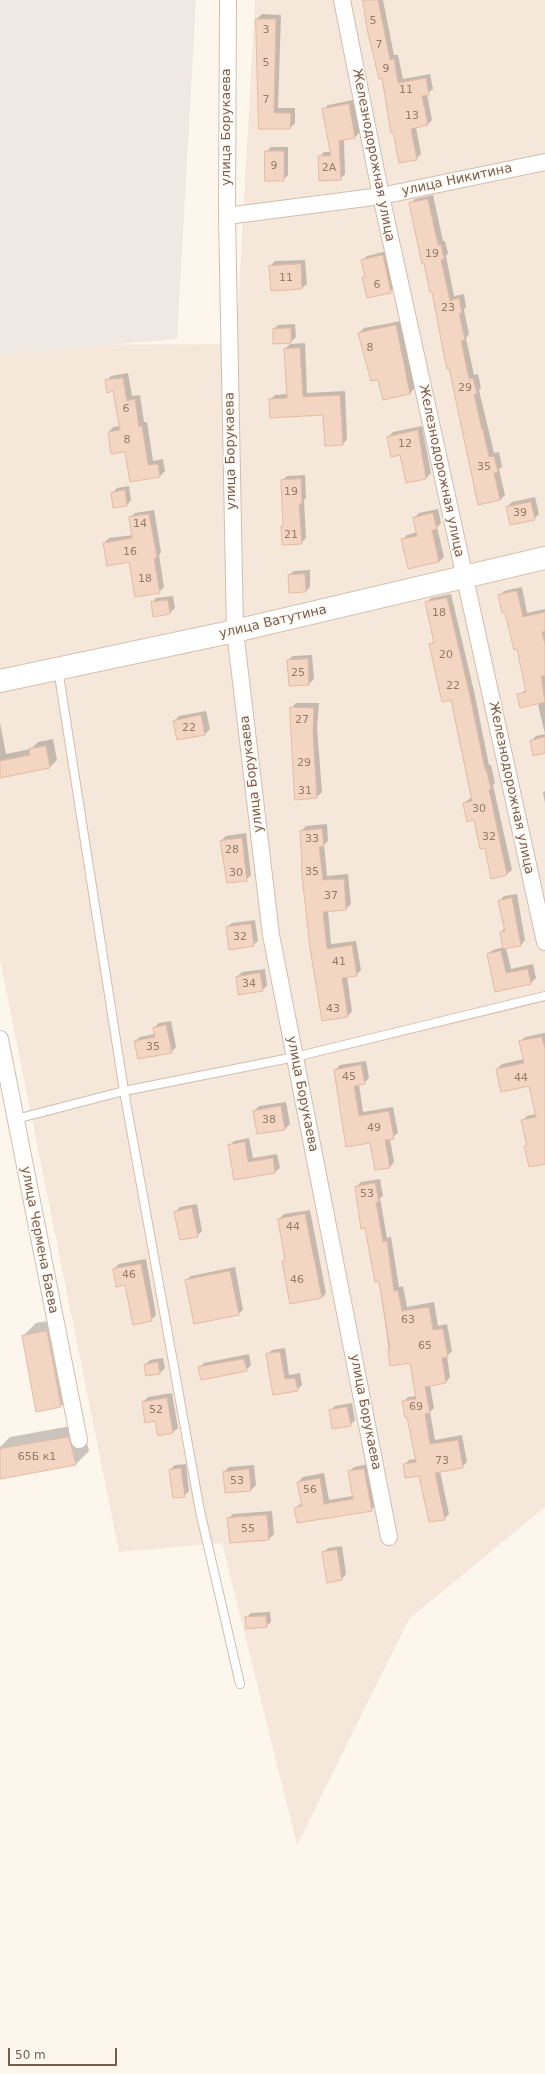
<!DOCTYPE html>
<html>
<head>
<meta charset="utf-8">
<style>
	body { margin:0 }
	#map { position:relative; width:545px; height:2074px; overflow:hidden; background:#fdf6ec; font-family:"DejaVu Sans",sans-serif }
	canvas { display:block }
	.scale { position:absolute; left:8px; top:2048px; width:109px; height:18px; box-sizing:border-box; border:2px solid #7a5c4d; border-top:0; padding-left:5px; font-size:12px; line-height:14px; white-space:nowrap; color:#7a5c4d; -webkit-text-stroke:3px #fffaf3; paint-order:stroke }
</style>
</head>
<body>
<div id="map">
<canvas width="545" height="2074"></canvas>
<div class="scale">50 m</div>
</div>
<script>
const g = document.querySelector('canvas').getContext('2d');
g.lineJoin = 'round';
function fill(path, color) { g.fillStyle = color; g.fill(path, 'evenodd'); }
function strokePath(path, color, width, dash) { g.strokeStyle = color; g.lineWidth = width; g.lineCap = dash ? 'butt' : 'round'; g.setLineDash(dash || []); g.stroke(path); }
function write(font, color, halo, rows, align = 'center') {
  g.font = font + ' "DejaVu Sans",sans-serif'; g.lineWidth = 3.5; g.setLineDash([]); g.textBaseline = 'middle'; g.strokeStyle = halo; g.fillStyle = color; for (const [text, x, y, turn = 0] of rows) {
    g.save(); g.translate(x, y); g.rotate((+turn || 0) * Math.PI / 180); g.textAlign = isNaN(turn) ? turn : align; if (halo) g.strokeText(text, 0, 0); g.fillText(text, 0, 0); g.restore();
  }
}
const residential = new Path2D(`
	M 255,0 L 545,0 L 545,1507 L 409,1619 L 297,1845 L 222,1543 L 119,1552 L 0,960 L 0,345 L 236,344 Z`);
const industrial = new Path2D(`
	M 0,0 L 196,0 L 177,339 L 0,354 Z`);
const shadow = new Path2D(`
	M 364,0 L 383,0 L 394,55 L 398,55 L 403,79 L 430,74 L 433,89 L 427,94 L 432,120 L 427,125 L 416,127 L 421,154 L 416,159 L 382,77 L 380,78 L 365,16 L 367,15 Z
	M 262,14 L 281,15 L 278,108 L 295,108 L 295,123 L 290,128 L 260,128 L 257,19 Z
	M 353,100 L 360,132 L 355,137 L 344,139 L 345,174 L 340,179 L 319,157 L 324,152 L 331,152 L 323,110 L 328,105 Z
	M 271,147 L 288,147 L 288,175 L 283,180 L 266,152 Z
	M 433,195 L 443,241 L 445,241 L 448,253 L 446,256 L 454,296 L 464,294 L 466,307 L 464,310 L 469,334 L 466,338 L 474,375 L 478,374 L 481,388 L 479,390 L 494,453 L 499,452 L 502,467 L 499,469 L 505,495 L 500,500 L 479,504 L 433,290 L 410,204 L 415,199 Z
	M 387,251 L 395,287 L 390,292 L 363,278 L 366,275 L 363,260 L 367,256 Z
	M 305,260 L 307,284 L 302,288 L 270,266 L 275,261 Z
	M 401,321 L 415,388 L 410,393 L 379,379 L 359,333 L 364,328 Z
	M 295,324 L 296,337 L 291,342 L 274,329 L 278,325 Z
	M 305,343 L 307,393 L 345,391 L 347,439 L 343,444 L 324,414 L 270,400 L 275,395 L 287,394 L 285,349 L 290,344 Z
	M 128,373 L 132,396 L 140,395 L 144,422 L 147,422 L 153,461 L 163,459 L 165,471 L 160,476 L 126,450 L 109,432 L 113,427 L 120,426 L 114,390 L 106,381 L 111,376 Z
	M 422,426 L 431,473 L 426,478 L 407,482 L 401,454 L 388,437 L 393,432 Z
	M 305,475 L 306,498 L 304,500 L 306,538 L 301,543 L 282,527 L 284,524 L 282,481 L 287,476 Z
	M 129,486 L 131,500 L 127,505 L 112,493 L 117,488 Z
	M 535,497 L 539,514 L 534,519 L 507,507 L 512,502 Z
	M 438,509 L 441,523 L 437,527 L 444,557 L 439,562 L 402,540 L 407,535 L 417,532 L 414,518 L 419,513 Z
	M 154,510 L 161,552 L 159,555 L 164,587 L 159,592 L 130,561 L 104,543 L 109,538 L 133,535 L 130,518 L 135,513 Z
	M 310,570 L 310,587 L 306,591 L 289,575 L 294,571 Z
	M 522,587 L 527,613 L 545,609 L 545,752 L 531,741 L 536,736 L 545,734 L 538,705 L 542,702 L 518,695 L 527,689 L 518,648 L 506,611 L 499,596 L 504,591 Z
	M 451,594 L 474,691 L 489,765 L 491,765 L 495,783 L 493,785 L 512,870 L 507,874 L 485,847 L 475,819 L 468,821 L 464,803 L 472,797 L 451,699 L 430,645 L 435,640 L 426,603 L 431,598 Z
	M 173,596 L 175,608 L 170,613 L 154,616 L 152,603 L 156,598 Z
	M 312,655 L 314,679 L 309,684 L 288,660 L 293,656 Z
	M 296,703 L 319,703 L 317,728 L 322,792 L 317,797 L 296,799 L 291,708 Z
	M 206,711 L 210,729 L 205,734 L 174,721 L 179,716 Z
	M 0,723 L 6,754 L 31,749 L 38,742 L 53,739 L 57,760 L 50,767 L 0,777 Z
	M 545,791 L 545,803 L 543,793 Z
	M 327,824 L 328,841 L 324,845 L 327,876 L 348,874 L 351,904 L 346,909 L 328,911 L 331,944 L 356,941 L 361,970 L 356,975 L 347,976 L 352,1011 L 348,1016 L 323,1020 L 301,831 L 306,826 Z
	M 246,833 L 251,875 L 246,880 L 221,841 L 226,836 Z
	M 517,894 L 525,940 L 521,945 L 506,948 L 511,969 L 533,964 L 536,978 L 531,983 L 496,990 L 488,954 L 493,950 L 504,947 L 501,932 L 505,928 L 499,901 L 504,896 Z
	M 255,920 L 258,941 L 253,945 L 227,927 L 232,923 Z
	M 265,969 L 267,986 L 262,990 L 237,977 L 242,972 Z
	M 171,1021 L 176,1047 L 171,1052 L 135,1041 L 140,1037 L 155,1034 L 154,1028 L 159,1023 Z
	M 545,1033 L 545,1163 L 526,1147 L 528,1144 L 523,1121 L 527,1116 L 536,1114 L 529,1085 L 497,1069 L 502,1064 L 524,1059 L 520,1042 L 525,1037 Z
	M 366,1061 L 369,1078 L 364,1083 L 359,1084 L 363,1112 L 393,1107 L 398,1133 L 390,1139 L 394,1162 L 390,1167 L 371,1142 L 335,1070 L 340,1065 Z
	M 286,1102 L 290,1124 L 285,1129 L 254,1111 L 259,1106 Z
	M 249,1138 L 253,1158 L 277,1154 L 280,1168 L 275,1172 L 235,1179 L 229,1146 L 234,1141 Z
	M 380,1179 L 383,1196 L 380,1198 L 387,1238 L 391,1237 L 399,1287 L 403,1286 L 407,1307 L 434,1302 L 438,1326 L 447,1324 L 452,1351 L 447,1356 L 450,1377 L 446,1382 L 430,1385 L 434,1408 L 430,1412 L 435,1440 L 462,1435 L 467,1462 L 462,1467 L 440,1471 L 449,1514 L 444,1519 L 420,1474 L 404,1465 L 409,1460 L 416,1459 L 408,1416 L 403,1402 L 408,1397 L 416,1396 L 411,1362 L 391,1365 L 379,1280 L 356,1187 L 361,1182 Z
	M 197,1204 L 202,1231 L 197,1236 L 175,1212 L 180,1207 Z
	M 310,1210 L 326,1293 L 322,1298 L 283,1262 L 286,1259 L 279,1219 L 284,1214 Z
	M 146,1259 L 156,1315 L 151,1320 L 114,1269 L 119,1264 Z
	M 235,1267 L 243,1310 L 238,1314 L 186,1280 L 191,1276 Z
	M 60,1319 L 74,1393 L 61,1406 L 23,1336 L 36,1323 Z
	M 285,1348 L 289,1375 L 300,1373 L 302,1385 L 297,1390 L 274,1394 L 267,1355 L 272,1350 Z
	M 249,1354 L 251,1365 L 246,1370 L 199,1368 L 204,1363 Z
	M 163,1358 L 165,1368 L 160,1373 L 147,1375 L 145,1365 L 150,1360 Z
	M 172,1393 L 178,1428 L 173,1432 L 156,1420 L 143,1402 L 148,1397 Z
	M 352,1403 L 355,1420 L 350,1425 L 330,1411 L 335,1406 Z
	M 82,1424 L 89,1451 L 76,1464 L 1,1478 L 0,1447 L 10,1437 Z
	M 186,1464 L 189,1491 L 184,1496 L 170,1470 L 175,1465 Z
	M 369,1464 L 376,1505 L 371,1510 L 295,1508 L 302,1503 L 298,1482 L 303,1477 L 324,1473 L 329,1500 L 353,1496 L 349,1472 L 354,1467 Z
	M 254,1465 L 256,1485 L 251,1490 L 224,1472 L 229,1467 Z
	M 272,1511 L 274,1534 L 269,1539 L 228,1519 L 233,1514 Z
	M 342,1546 L 346,1574 L 342,1579 L 323,1553 L 328,1548 Z
	M 270,1612 L 271,1622 L 266,1626 L 246,1618 L 251,1613 Z`);
const building = new Path2D(`
	M 363,0 L 378,0 L 390,60 L 394,59 L 398,83 L 426,78 L 429,95 L 422,96 L 428,125 L 411,129 L 417,160 L 399,163 L 393,132 L 391,133 L 382,78 L 379,79 L 367,29 Z
	M 256,19 L 276,19 L 274,113 L 291,113 L 290,129 L 259,129 Z
	M 349,104 L 355,138 L 339,141 L 341,180 L 319,181 L 318,156 L 331,156 L 322,109 Z
	M 265,151 L 284,151 L 284,181 L 265,181 Z
	M 428,199 L 438,245 L 441,245 L 444,259 L 441,260 L 450,301 L 459,298 L 462,313 L 459,313 L 465,340 L 461,341 L 469,379 L 473,378 L 477,394 L 474,394 L 482,430 L 483,430 L 489,457 L 494,456 L 498,472 L 494,473 L 500,500 L 478,505 L 449,368 L 447,369 L 444,355 L 432,292 L 430,292 L 424,263 L 422,264 L 409,203 Z
	M 383,255 L 391,293 L 367,298 L 362,277 L 365,277 L 361,260 Z
	M 301,264 L 302,289 L 271,291 L 269,266 Z
	M 396,325 L 410,394 L 383,400 L 378,380 L 371,381 L 358,333 Z
	M 291,328 L 291,343 L 273,344 L 273,329 Z
	M 300,348 L 303,397 L 340,395 L 343,445 L 325,446 L 323,415 L 270,418 L 269,399 L 287,398 L 284,349 Z
	M 123,378 L 127,401 L 135,399 L 139,427 L 142,426 L 148,465 L 158,464 L 160,477 L 130,482 L 125,452 L 111,454 L 108,432 L 120,430 L 113,391 L 107,393 L 105,380 Z
	M 418,430 L 426,479 L 406,483 L 400,455 L 391,457 L 387,437 Z
	M 301,479 L 302,503 L 299,504 L 302,544 L 282,545 L 281,526 L 283,526 L 281,480 Z
	M 125,490 L 127,506 L 113,508 L 111,493 Z
	M 531,502 L 535,520 L 510,525 L 506,507 Z
	M 433,513 L 437,529 L 432,530 L 439,562 L 408,569 L 401,539 L 417,536 L 413,518 Z
	M 149,514 L 157,558 L 154,559 L 160,593 L 135,597 L 129,562 L 107,566 L 103,543 L 132,538 L 129,517 Z
	M 305,574 L 306,592 L 289,593 L 288,575 Z
	M 517,591 L 523,617 L 545,612 L 545,631 L 542,632 L 545,645 L 545,676 L 541,676 L 545,702 L 520,708 L 517,694 L 526,692 L 517,649 L 514,650 L 505,613 L 502,613 L 498,595 Z
	M 447,598 L 470,696 L 485,770 L 486,769 L 491,789 L 489,790 L 507,875 L 491,879 L 485,848 L 480,849 L 474,820 L 467,822 L 463,803 L 472,801 L 460,743 L 451,700 L 442,702 L 429,644 L 434,643 L 425,602 Z
	M 168,600 L 170,614 L 153,617 L 151,602 Z
	M 308,659 L 309,685 L 289,686 L 287,660 Z
	M 290,707 L 314,708 L 313,733 L 317,798 L 295,800 Z
	M 201,715 L 205,735 L 177,740 L 173,721 Z
	M 545,737 L 545,753 L 533,756 L 530,741 Z
	M 46,746 L 50,768 L 0,778 L 0,761 L 30,755 L 29,749 Z
	M 322,829 L 324,846 L 319,847 L 323,880 L 344,879 L 346,910 L 323,912 L 327,949 L 352,945 L 357,976 L 342,978 L 348,1017 L 322,1021 L 310,948 L 301,866 L 302,865 L 300,831 Z
	M 242,838 L 247,881 L 227,883 L 220,841 Z
	M 512,898 L 521,946 L 503,949 L 500,932 L 505,931 L 498,901 Z
	M 251,924 L 254,946 L 229,950 L 226,927 Z
	M 501,951 L 506,973 L 528,969 L 531,984 L 495,992 L 487,954 Z
	M 260,973 L 263,991 L 238,995 L 236,977 Z
	M 166,1025 L 172,1053 L 138,1059 L 134,1041 L 155,1037 L 153,1028 Z
	M 542,1037 L 545,1049 L 545,1164 L 529,1167 L 524,1146 L 527,1146 L 521,1120 L 536,1117 L 529,1086 L 501,1092 L 496,1069 L 524,1063 L 519,1041 Z
	M 361,1065 L 365,1084 L 354,1086 L 359,1116 L 389,1111 L 394,1139 L 385,1140 L 390,1168 L 375,1170 L 370,1143 L 346,1147 L 334,1070 Z
	M 281,1106 L 285,1130 L 257,1134 L 253,1111 Z
	M 245,1142 L 248,1162 L 273,1158 L 275,1173 L 234,1180 L 228,1145 Z
	M 375,1183 L 379,1202 L 376,1202 L 383,1242 L 387,1241 L 394,1291 L 398,1291 L 402,1311 L 429,1307 L 433,1330 L 443,1329 L 448,1357 L 442,1358 L 446,1383 L 425,1387 L 430,1413 L 425,1414 L 430,1444 L 458,1440 L 463,1468 L 435,1473 L 445,1520 L 429,1522 L 419,1476 L 405,1478 L 403,1464 L 416,1462 L 407,1417 L 405,1418 L 402,1401 L 416,1399 L 410,1363 L 390,1366 L 388,1349 L 390,1349 L 379,1281 L 375,1282 L 365,1228 L 361,1229 L 355,1187 Z
	M 192,1208 L 198,1237 L 180,1240 L 174,1212 Z
	M 305,1214 L 322,1298 L 290,1304 L 282,1261 L 285,1261 L 278,1219 Z
	M 141,1264 L 152,1321 L 133,1325 L 125,1285 L 116,1287 L 113,1269 Z
	M 230,1271 L 239,1315 L 194,1324 L 185,1280 Z
	M 47,1331 L 61,1407 L 36,1412 L 22,1336 Z
	M 280,1352 L 285,1379 L 295,1378 L 298,1391 L 273,1395 L 266,1354 Z
	M 244,1359 L 247,1371 L 201,1380 L 198,1367 Z
	M 158,1362 L 160,1374 L 146,1376 L 144,1365 Z
	M 167,1398 L 173,1433 L 158,1436 L 155,1421 L 145,1423 L 142,1402 Z
	M 347,1407 L 351,1426 L 332,1429 L 329,1410 Z
	M 69,1437 L 76,1465 L 0,1479 L 0,1449 Z
	M 181,1468 L 185,1497 L 173,1498 L 169,1470 Z
	M 249,1469 L 251,1491 L 225,1493 L 223,1472 Z
	M 364,1469 L 372,1511 L 297,1523 L 294,1508 L 302,1506 L 297,1482 L 320,1478 L 324,1504 L 353,1499 L 348,1471 Z
	M 267,1515 L 269,1540 L 230,1543 L 227,1518 Z
	M 337,1550 L 342,1580 L 327,1583 L 322,1552 Z
	M 266,1616 L 267,1627 L 246,1629 L 245,1617 Z`);
const lane = new Path2D(`
	M 58,669 L 124,1091 L 200,1511 L 240,1684
	M 16,1119 L 124,1091 L 295,1057 L 545,996`);
const street = new Path2D(`
	M 228,0 L 227,216 L 235,631 L 271,935 L 389,1537
	M 342,0 L 381,196 L 545,942
	M 227,216 L 381,196 L 545,162
	M 0,1039 L 79,1440`);
const secondary = new Path2D(`
	M 0,681 L 235,631 L 545,558`);
const numberNames = [
	["5",373,21],
	["3",266,30],
	["7",379,45],
	["5",266,63],
	["9",386,69],
	["11",406,90],
	["7",266,100],
	["13",412,116],
	["9",274,166],
	["2А",329,168],
	["19",432,254],
	["11",286,278],
	["6",377,285],
	["23",448,308],
	["8",370,348],
	["29",465,388],
	["6",126,409],
	["8",127,440],
	["12",405,444],
	["35",484,467],
	["19",291,492],
	["39",520,513],
	["14",140,524],
	["21",291,535],
	["16",130,552],
	["18",145,579],
	["18",439,613],
	["20",446,655],
	["25",298,673],
	["22",453,686],
	["27",302,720],
	["22",189,728],
	["29",304,763],
	["31",305,791],
	["30",479,809],
	["32",489,837],
	["33",312,839],
	["28",232,850],
	["35",312,872],
	["30",236,873],
	["37",331,896],
	["32",240,937],
	["41",339,962],
	["34",249,984],
	["43",333,1009],
	["35",153,1047],
	["45",349,1077],
	["44",521,1078],
	["38",269,1120],
	["49",374,1128],
	["53",367,1194],
	["44",293,1227],
	["46",129,1275],
	["46",297,1280],
	["63",408,1320],
	["65",425,1346],
	["69",416,1407],
	["52",156,1410],
	["65Б к1",37,1457],
	["73",442,1461],
	["53",237,1481],
	["56",310,1490],
	["55",248,1529]
];
const streetNames = [
	["улица Борукаева",227,127,-90],
	["Железнодорожная улица",373,155,79],
	["улица Никитина",457,180,-12],
	["улица Борукаева",231,451,-91],
	["Железнодорожная улица",441,471,78],
	["улица Ватутина",273,622,-13],
	["улица Борукаева",252,774,-97],
	["Железнодорожная улица",511,788,78],
	["улица Борукаева",302,1094,79],
	["улица Чермена Баева",39,1240,79],
	["улица Борукаева",365,1412,79]
];
fill(residential, '#f5e8da');
fill(industrial, '#efe9e4');
fill(shadow, '#0003');
fill(building, '#f3d5c3');
strokePath(building, '#e6bba3', 1);
strokePath(lane, '#d1beb0', 10);
strokePath(street, '#d1beb0', 18);
strokePath(secondary, '#d6c0b0', 24);
strokePath(lane, '#fff', 8);
strokePath(street, '#fff', 16);
strokePath(secondary, '#fff', 22);
write('11px', '#987a6a', null, numberNames);
write('13px', '#7a5c4d', '#fffaf3', streetNames);
</script>
</body>
</html>
